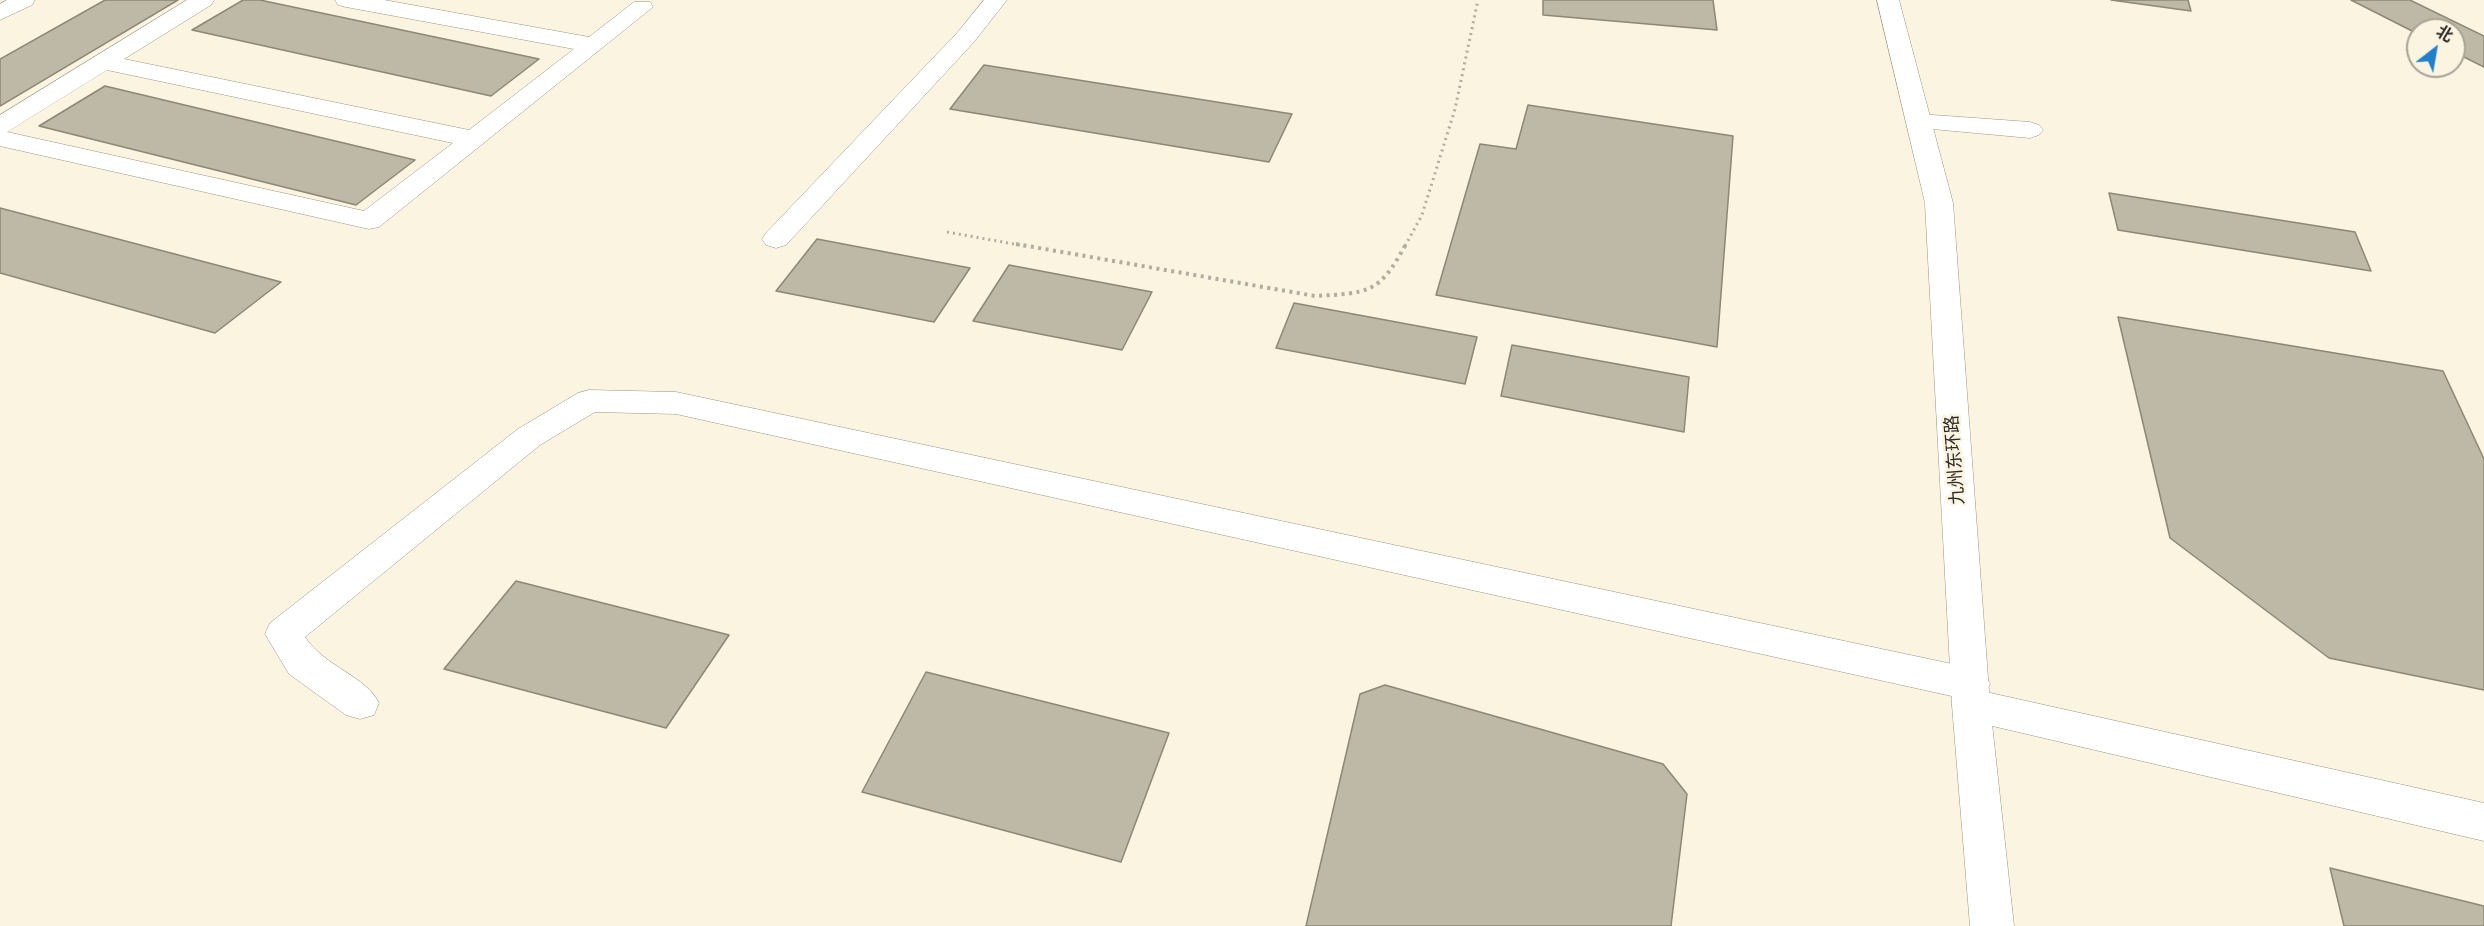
<!DOCTYPE html>
<html>
<head>
<meta charset="utf-8">
<style>
	body { margin:0 }
	#map { position:relative; width:2484px; height:926px; overflow:hidden; background:#faf4e1; font-family:Jost,"Noto Sans SC",sans-serif }
	canvas { display:block }
	.north { position:absolute; left:2406px; top:18px; width:60px; height:60px; box-sizing:border-box; background:#faf4e1; border:2px solid #a8a496; border-radius:50%; rotate:31deg; font-size:16px; font-weight:700; line-height:24px; text-align:center; color:#2e2c25 }
	.north::after { content:''; display:block; margin:auto; width:21px; height:27px; background:#2180cc; clip-path:polygon(50% 0,100% 100%,50% 72%,0 100%) }
</style>
</head>
<body>
<div id="map">
<canvas width="2484" height="926"></canvas>
<div class="north">北</div>
</div>
<script>
const g = document.querySelector('canvas').getContext('2d');
g.lineJoin = 'round';
function fill(path, color) { g.fillStyle = color; g.fill(path, 'evenodd'); }
function strokePath(path, color, width, dash) { g.strokeStyle = color; g.lineWidth = width; g.lineCap = dash ? 'butt' : 'round'; g.setLineDash(dash || []); g.stroke(path); }
function write(font, color, halo, rows, align = 'center') {
  g.font = font + ' Jost,"Noto Sans SC",sans-serif'; g.lineWidth = 5; g.setLineDash([]); g.textBaseline = 'middle'; g.strokeStyle = halo; g.fillStyle = color; for (const [text, x, y, turn = 0] of rows) {
    g.save(); g.translate(x, y); g.rotate((+turn || 0) * Math.PI / 180); g.textAlign = isNaN(turn) ? turn : align; if (halo) g.strokeText(text, 0, 0); g.fillText(text, 0, 0); g.restore();
  }
}
const building = new Path2D(`
	M 105,0 L 178,0 L 0,106 L 0,59 Z
	M 243,0 L 260,0 L 539,59 L 491,96 L 192,30 Z
	M 1543,0 L 1713,0 L 1717,30 L 1543,15 Z
	M 2111,0 L 2188,0 L 2191,11 Z
	M 2351,0 L 2410,0 L 2484,36 L 2484,67 L 2454,52 L 2454,30 L 2418,30 L 2418,34 Z
	M 984,65 L 1292,114 L 1269,162 L 950,109 Z
	M 105,86 L 415,160 L 356,205 L 39,126 Z
	M 1528,105 L 1733,136 L 1717,347 L 1436,295 L 1480,144 L 1516,149 Z
	M 2109,193 L 2355,232 L 2371,271 L 2118,230 Z
	M 0,208 L 281,282 L 215,333 L 0,273 Z
	M 817,239 L 970,268 L 934,322 L 776,291 Z
	M 1009,265 L 1152,292 L 1122,350 L 973,321 Z
	M 1294,303 L 1477,337 L 1465,384 L 1276,348 Z
	M 2118,317 L 2443,371 L 2484,459 L 2484,690 L 2329,658 L 2170,538 Z
	M 1512,345 L 1689,377 L 1684,432 L 1501,396 Z
	M 516,581 L 729,635 L 666,728 L 444,669 Z
	M 926,672 L 1169,733 L 1121,862 L 862,792 Z
	M 1385,685 L 1663,764 L 1687,794 L 1671,926 L 1306,926 L 1360,694 Z
	M 2330,868 L 2484,906 L 2484,926 L 2344,926 Z`);
const pathFar1 = new Path2D(`
	M 947,232 L 1025,246
	M 1405,246 L 1422,215 L 1455,109 L 1478,0`);
const path = new Path2D(`
	M 1016,244 L 1315,296 C 1369,293 1379,294 1406,244`);
const minor = new Path2D(`
	M 187,0 L 214,0 L 211,5 L 124,59 L 469,130 L 574,49 L 346,7 L 338,5 L 335,0 L 384,0 L 589,37 L 634,2 L 650,2 L 653,7 L 379,227 L 369,229 L 0,146 L 0,115 ZM 107,70 L 453,143 L 364,211 L 7,132 Z
	M 984,0 L 1007,0 L 973,43 L 786,245 L 776,248 L 766,245 L 762,239 L 766,233 L 957,33 Z
	M 1919,114 L 2030,122 L 2039,125 L 2043,130 L 2039,135 L 2030,138 L 1910,127 L 1906,122 L 1910,117 Z
	M 589,390 L 676,392 L 1971,668 L 1984,673 L 1990,684 L 1986,692 L 2484,803 L 2484,841 L 1971,721 L 1957,717 L 1952,705 L 1956,697 L 676,414 L 595,412 L 540,445 L 305,637 C 325,667 366,676 379,703 L 374,715 L 360,719 L 346,715 L 289,674 L 265,634 L 270,623 L 518,429 L 578,393 Z`);
const major = new Path2D(`
	M 7,0 L 35,0 L 32,5 L 0,20 L 0,4 Z
	M 1877,0 L 1899,0 L 1953,203 L 1990,705 L 2014,926 L 1970,926 L 1952,705 L 1925,203 Z`);
const streetNames = [
	["九州东环路",1956,460,-94]
];
fill(building, '#beb8a6');
strokePath(building, '#8d8776', 1.5);
strokePath(minor, '#9a9583', 1);
strokePath(major, '#9a9583', 1);
strokePath(pathFar1, '#b1ad9e', 3, [2, 4]);
strokePath(path, '#b1ad9e', 4, [3, 4.5]);
fill(minor, '#fff');
fill(major, '#fff');
write('18px', '#2e2c25', '#faf4e1', streetNames);
</script>
</body>
</html>
